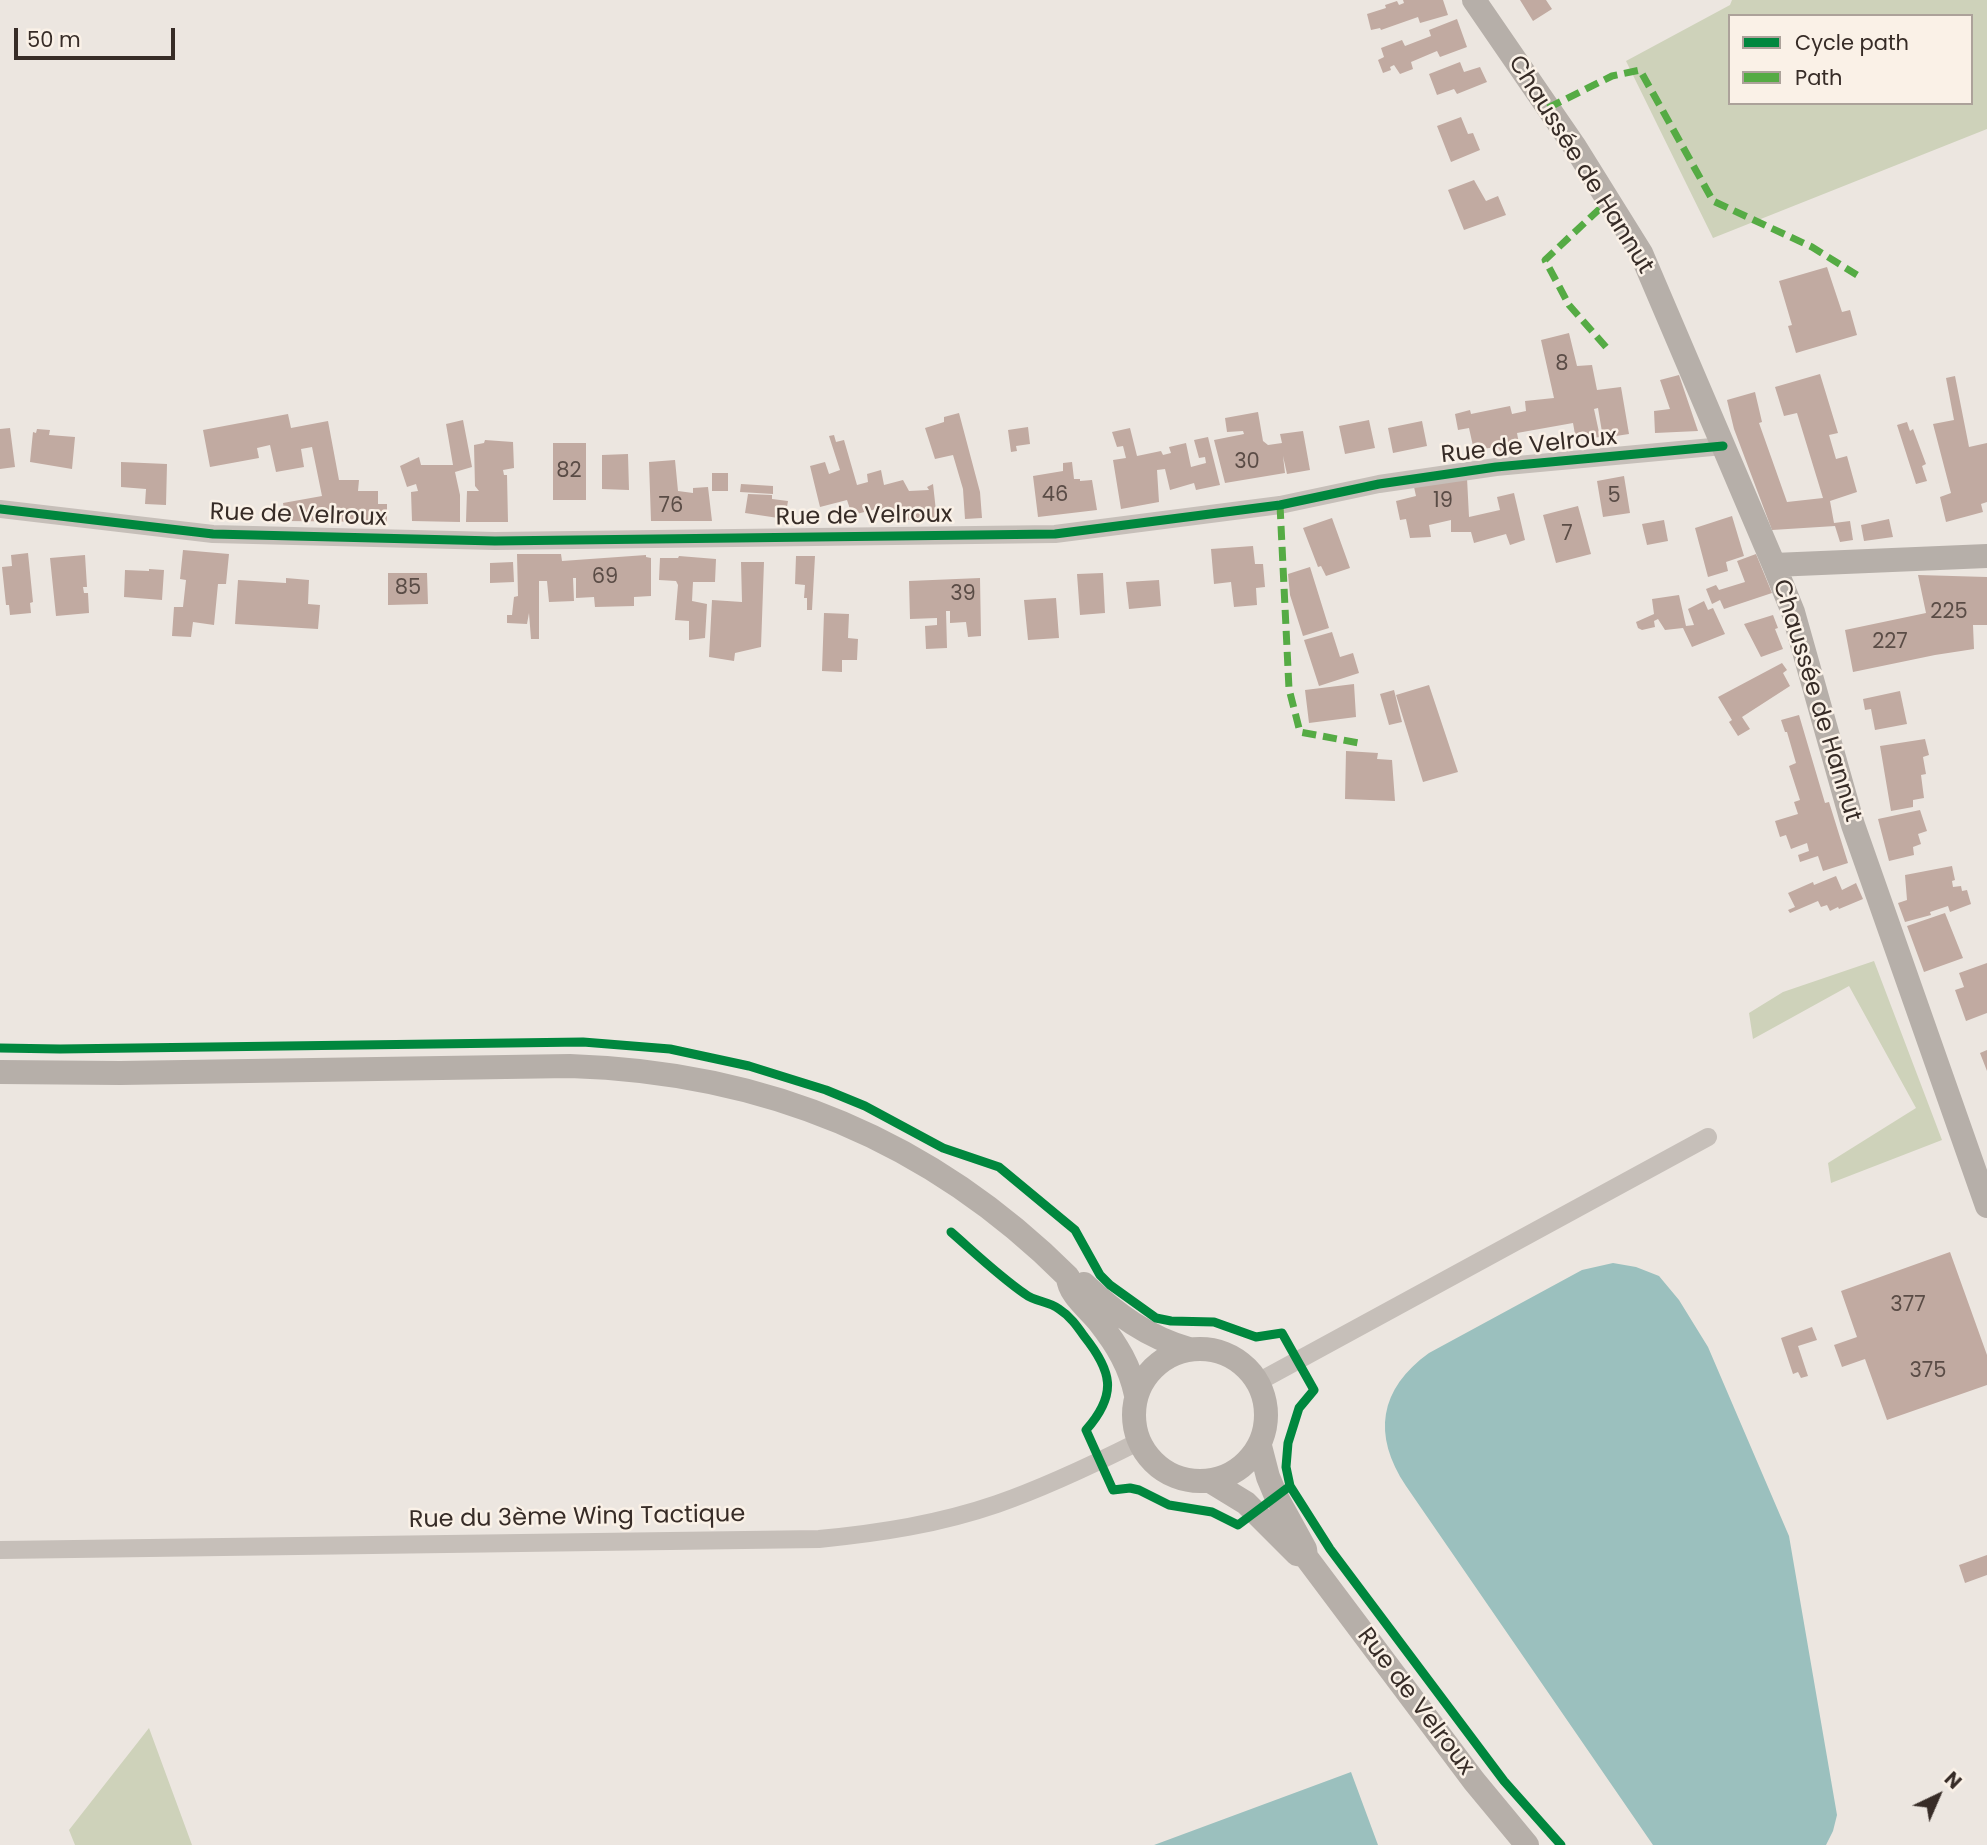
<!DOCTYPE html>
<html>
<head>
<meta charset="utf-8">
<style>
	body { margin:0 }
	#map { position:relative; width:1987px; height:1845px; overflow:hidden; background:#ece6e0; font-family:Poppins,sans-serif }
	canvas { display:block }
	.legend { position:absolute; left:1728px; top:14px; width:245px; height:91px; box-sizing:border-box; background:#faf1e7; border:2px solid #aca29a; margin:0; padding:9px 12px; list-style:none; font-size:21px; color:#372c27 }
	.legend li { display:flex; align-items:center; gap:14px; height:35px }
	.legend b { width:35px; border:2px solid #aca29a }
	.north { position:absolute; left:1903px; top:1761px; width:70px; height:70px; -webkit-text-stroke:5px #faf1e7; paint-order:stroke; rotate:44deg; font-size:19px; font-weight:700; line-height:28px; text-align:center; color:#372c27 }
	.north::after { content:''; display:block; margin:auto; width:24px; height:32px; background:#372c27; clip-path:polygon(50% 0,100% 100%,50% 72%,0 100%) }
	.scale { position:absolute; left:14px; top:28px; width:161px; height:32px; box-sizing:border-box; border:4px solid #372c27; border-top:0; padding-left:9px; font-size:21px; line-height:24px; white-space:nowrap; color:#372c27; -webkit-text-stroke:5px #faf1e7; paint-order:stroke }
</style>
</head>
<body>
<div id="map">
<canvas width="1987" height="1845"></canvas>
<ul class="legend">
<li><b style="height:9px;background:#00873e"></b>Cycle path</li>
<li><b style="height:9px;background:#55ab44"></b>Path</li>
</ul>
<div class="north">N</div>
<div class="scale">50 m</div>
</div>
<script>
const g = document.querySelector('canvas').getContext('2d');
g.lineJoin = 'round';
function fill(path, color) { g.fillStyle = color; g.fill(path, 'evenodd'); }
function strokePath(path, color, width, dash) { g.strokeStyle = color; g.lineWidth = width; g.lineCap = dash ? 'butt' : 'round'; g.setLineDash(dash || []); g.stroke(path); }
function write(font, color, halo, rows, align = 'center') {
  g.font = font + ' Poppins,sans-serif'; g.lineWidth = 5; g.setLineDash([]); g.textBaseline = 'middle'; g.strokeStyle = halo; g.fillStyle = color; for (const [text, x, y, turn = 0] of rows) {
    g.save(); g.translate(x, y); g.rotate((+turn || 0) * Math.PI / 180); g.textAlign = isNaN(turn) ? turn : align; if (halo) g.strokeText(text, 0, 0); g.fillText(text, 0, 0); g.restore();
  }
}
const green = new Path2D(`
	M 1732,0 L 1987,0 L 1987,129 L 1713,238 L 1626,61 L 1730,5 ZM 1730,16 L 1971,16 L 1971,103 L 1730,103 Z
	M 1874,961 L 1942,1140 L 1831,1183 L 1828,1163 L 1916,1108 L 1849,986 L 1753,1039 L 1749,1013 L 1783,992 Z
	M 149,1728 L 192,1845 L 75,1845 L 69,1830 Z`);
const water = new Path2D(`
	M 1613,1263 L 1636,1267 L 1659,1276 L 1679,1300 L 1708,1347 L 1789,1536 L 1837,1815 L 1833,1831 L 1826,1845 L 1653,1845 L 1406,1486 C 1372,1435 1379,1389 1429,1353 L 1582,1270 Z
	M 1351,1772 L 1378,1845 L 1154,1845 Z`);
const building = new Path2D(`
	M 1403,0 L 1443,0 L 1448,15 L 1420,23 L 1418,17 L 1381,30 L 1380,28 L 1371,30 L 1367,14 L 1386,8 L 1385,5 L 1397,1 L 1399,5 L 1404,3 Z
	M 1520,0 L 1546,0 L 1552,9 L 1533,21 Z
	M 1457,19 L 1467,47 L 1440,57 L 1437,51 L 1411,62 L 1413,69 L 1400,74 L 1394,65 L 1390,67 L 1391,70 L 1383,73 L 1378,60 L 1384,57 L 1381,48 L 1402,40 L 1405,46 L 1431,36 L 1429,30 Z
	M 1460,62 L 1464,72 L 1480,67 L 1487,82 L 1457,94 L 1454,89 L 1437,95 L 1429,74 Z
	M 1461,117 L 1468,134 L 1473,133 L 1480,150 L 1451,162 L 1437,126 Z
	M 1474,180 L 1486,201 L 1498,196 L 1506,215 L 1464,230 L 1448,190 Z
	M 1827,267 L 1842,312 L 1850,310 L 1857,335 L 1796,353 L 1788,326 L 1792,325 L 1779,281 Z
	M 1569,333 L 1577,366 L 1592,365 L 1597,390 L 1621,387 L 1629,434 L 1603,438 L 1598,408 L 1594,409 L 1600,437 L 1576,440 L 1573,423 L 1517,433 L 1520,449 L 1500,451 L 1498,447 L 1481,449 L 1480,444 L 1473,446 L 1469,428 L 1458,430 L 1455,414 L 1470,410 L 1471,414 L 1510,406 L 1512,414 L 1526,411 L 1525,401 L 1554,398 L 1541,340 Z
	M 1820,374 L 1838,433 L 1829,435 L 1836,459 L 1847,456 L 1857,492 L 1830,501 L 1834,523 L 1850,521 L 1853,540 L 1840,542 L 1835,526 L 1772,530 L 1734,429 L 1727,400 L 1755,392 L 1762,422 L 1759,423 L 1787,502 L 1823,498 L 1797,413 L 1784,416 L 1775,387 Z
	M 1679,375 L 1698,431 L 1655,433 L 1654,411 L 1670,409 L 1660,380 Z
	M 1955,376 L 1969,447 L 1987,443 L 1987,502 L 1981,504 L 1983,512 L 1946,522 L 1940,497 L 1951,493 L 1933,424 L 1954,420 L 1946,378 Z
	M 1258,412 L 1263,441 L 1268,445 L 1282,443 L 1280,434 L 1303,431 L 1310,470 L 1287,474 L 1283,456 L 1285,473 L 1225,483 L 1214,440 L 1244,434 L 1243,431 L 1227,432 L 1225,418 Z
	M 959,413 L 980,492 L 982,518 L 965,519 L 963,489 L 953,455 L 935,459 L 925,428 L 944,422 L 944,417 Z
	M 288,414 L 291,428 L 328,421 L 339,480 L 359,480 L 358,491 L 378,491 L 378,504 L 387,504 L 387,522 L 286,521 L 283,503 L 322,496 L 312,447 L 301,449 L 304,467 L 276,472 L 270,445 L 257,448 L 259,458 L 210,467 L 203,430 Z
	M 463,420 L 472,467 L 455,472 L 460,495 L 460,522 L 412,521 L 411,492 L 418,491 L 416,484 L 407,487 L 400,466 L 419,457 L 421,465 L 453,465 L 446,424 Z
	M 1369,420 L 1375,448 L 1345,454 L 1339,426 Z
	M 1422,421 L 1427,446 L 1393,453 L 1388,428 Z
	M 1907,422 L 1910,431 L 1913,429 L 1926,464 L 1922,466 L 1927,481 L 1916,484 L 1897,425 Z
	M 1028,427 L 1030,444 L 1016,446 L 1017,451 L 1011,452 L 1008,430 Z
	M 10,428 L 15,467 L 0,469 L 0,429 Z
	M 1130,428 L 1137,456 L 1161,451 L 1163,455 L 1171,453 L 1169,447 L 1186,443 L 1191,467 L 1206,463 L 1205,457 L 1199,458 L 1194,440 L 1208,437 L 1220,485 L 1196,490 L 1194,483 L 1170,490 L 1165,469 L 1157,470 L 1159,502 L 1121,509 L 1113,460 L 1126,458 L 1123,446 L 1117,447 L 1112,432 Z
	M 37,429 L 50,430 L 49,435 L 75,437 L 72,469 L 30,462 L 33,432 L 36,433 Z
	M 834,435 L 836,442 L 844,440 L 857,485 L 868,482 L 867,474 L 881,470 L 884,485 L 903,480 L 909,491 L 929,490 L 927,487 L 933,484 L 937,520 L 880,520 L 877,509 L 852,515 L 847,500 L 820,507 L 810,466 L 825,462 L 829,474 L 840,470 L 829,436 Z
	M 485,440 L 513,442 L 514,468 L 503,470 L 504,475 L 507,475 L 508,522 L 466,522 L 467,491 L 479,491 L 475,486 L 474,445 L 484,443 Z
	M 553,443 L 586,443 L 586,500 L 553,500 Z
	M 628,454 L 629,490 L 602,489 L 602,455 Z
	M 675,460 L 678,491 L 693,493 L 693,488 L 708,487 L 712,521 L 651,521 L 649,462 Z
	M 121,462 L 167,464 L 166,505 L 145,504 L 146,489 L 121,487 Z
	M 1072,462 L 1074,479 L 1080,479 L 1080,481 L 1092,480 L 1097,510 L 1038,517 L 1033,476 L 1063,471 L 1063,463 Z
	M 712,473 L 728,473 L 728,491 L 712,491 Z
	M 1624,476 L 1630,513 L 1603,517 L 1597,481 Z
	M 1467,478 L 1469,517 L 1500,510 L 1497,497 L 1514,493 L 1525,540 L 1510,545 L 1506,534 L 1474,543 L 1471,532 L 1451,532 L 1451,520 L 1429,525 L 1431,537 L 1410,538 L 1406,519 L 1400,520 L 1396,501 L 1416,496 L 1414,487 Z
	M 741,484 L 773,486 L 773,494 L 740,492 Z
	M 748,494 L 772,495 L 772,499 L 788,501 L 785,519 L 745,513 Z
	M 1578,506 L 1591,554 L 1556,563 L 1543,515 Z
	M 1732,516 L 1744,556 L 1726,562 L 1728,571 L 1708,577 L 1695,528 Z
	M 1332,518 L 1350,568 L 1326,576 L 1321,566 L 1318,567 L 1303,528 Z
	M 1889,519 L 1893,537 L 1864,541 L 1861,525 Z
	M 1664,520 L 1668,541 L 1647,545 L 1642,524 Z
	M 1253,546 L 1255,564 L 1263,564 L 1265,587 L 1256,588 L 1257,605 L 1234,607 L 1231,582 L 1214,584 L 1211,549 Z
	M 183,550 L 229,554 L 226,584 L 218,584 L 214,625 L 193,622 L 191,637 L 172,636 L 174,607 L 183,607 L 186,580 L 180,579 Z
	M 28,553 L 33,602 L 30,603 L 31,613 L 10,615 L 9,605 L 6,605 L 2,567 L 12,566 L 11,555 Z
	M 517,554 L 561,554 L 562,561 L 646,555 L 646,557 L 651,558 L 651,596 L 634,597 L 634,606 L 595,607 L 594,597 L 576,598 L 576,578 L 573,578 L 574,601 L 549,602 L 547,581 L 539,581 L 539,639 L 531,639 L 529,613 L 527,624 L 507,623 L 507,615 L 512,615 L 514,597 L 518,596 Z
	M 1756,554 L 1772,593 L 1724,609 L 1720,600 L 1712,604 L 1706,589 L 1716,585 L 1719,590 L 1745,582 L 1737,561 Z
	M 85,555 L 87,587 L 83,587 L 84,593 L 88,593 L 89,613 L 56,616 L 50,558 Z
	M 679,556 L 716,559 L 715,582 L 693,582 L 692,601 L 707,604 L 705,638 L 689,640 L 689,621 L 675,620 L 678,585 L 676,581 L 659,580 L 660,558 L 678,558 Z
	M 796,556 L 815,556 L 812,610 L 807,610 L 807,598 L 804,598 L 805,585 L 795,584 Z
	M 513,562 L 514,582 L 490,583 L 490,563 Z
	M 741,562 L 764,562 L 761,647 L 735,653 L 734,661 L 709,657 L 712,600 L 742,602 Z
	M 1310,567 L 1329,628 L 1303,636 L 1290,595 L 1288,574 Z
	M 149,569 L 164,570 L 162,600 L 124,597 L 125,570 L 149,571 Z
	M 388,573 L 427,573 L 428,604 L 388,605 Z
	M 1103,573 L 1105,613 L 1080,615 L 1077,574 Z
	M 1918,575 L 1987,577 L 1987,625 L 1973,625 L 1974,649 L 1935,655 L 1853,672 L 1845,630 L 1926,613 Z
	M 286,578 L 309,580 L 308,604 L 320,605 L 318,629 L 235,624 L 238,580 L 286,583 Z
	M 980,578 L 981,636 L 968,637 L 966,622 L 950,623 L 950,611 L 946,611 L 947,648 L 926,649 L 925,626 L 937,625 L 937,618 L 910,619 L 909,581 Z
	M 1159,580 L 1161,606 L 1129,609 L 1126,582 Z
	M 1679,595 L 1686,626 L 1694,625 L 1688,609 L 1704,601 L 1708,610 L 1713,608 L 1725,634 L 1692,647 L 1683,628 L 1665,630 L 1658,619 L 1654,621 L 1655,627 L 1642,630 L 1638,628 L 1636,622 L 1654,614 L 1652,599 Z
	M 1056,598 L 1059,638 L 1028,640 L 1024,600 Z
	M 824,613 L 849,614 L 848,638 L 858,639 L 857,660 L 842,660 L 842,672 L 822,671 Z
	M 1773,615 L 1778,628 L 1775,629 L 1783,649 L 1761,657 L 1744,624 Z
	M 1332,632 L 1340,657 L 1353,653 L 1359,673 L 1319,686 L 1304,640 Z
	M 1782,663 L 1787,670 L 1783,673 L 1790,686 L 1742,717 L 1750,729 L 1738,736 L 1729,722 L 1732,720 L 1718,697 Z
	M 1354,684 L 1356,717 L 1309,723 L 1305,690 Z
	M 1429,685 L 1458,772 L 1423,782 L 1396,695 Z
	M 1394,690 L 1402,722 L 1389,725 L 1380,694 Z
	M 1900,691 L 1907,724 L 1875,730 L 1871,709 L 1865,710 L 1863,699 Z
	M 1799,715 L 1825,803 L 1829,802 L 1848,863 L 1823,871 L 1818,856 L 1800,862 L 1798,855 L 1809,851 L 1807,843 L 1791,849 L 1786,835 L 1780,837 L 1775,821 L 1798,814 L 1794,802 L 1800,800 L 1789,766 L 1796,763 L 1787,732 L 1785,732 L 1781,720 Z
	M 1925,739 L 1929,755 L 1923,757 L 1926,774 L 1921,775 L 1924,798 L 1913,800 L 1913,807 L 1891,811 L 1880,746 Z
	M 1346,751 L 1378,753 L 1377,759 L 1392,760 L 1395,801 L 1345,799 Z
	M 1920,810 L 1927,831 L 1918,834 L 1921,844 L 1913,847 L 1914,855 L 1889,861 L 1878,819 Z
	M 1952,866 L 1955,880 L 1952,881 L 1953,887 L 1961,886 L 1962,891 L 1967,890 L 1971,904 L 1950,912 L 1948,906 L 1930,912 L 1931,915 L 1905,922 L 1898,903 L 1907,900 L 1905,875 Z
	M 1836,876 L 1842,890 L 1856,883 L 1863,899 L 1839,909 L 1838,907 L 1830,911 L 1827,905 L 1821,907 L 1818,901 L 1790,913 L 1788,910 L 1795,907 L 1788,893 L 1813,882 L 1814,885 Z
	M 1945,913 L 1963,958 L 1924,972 L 1907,926 Z
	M 1987,963 L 1987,1013 L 1966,1021 L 1955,990 L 1964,987 L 1959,973 Z
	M 1987,1050 L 1987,1071 L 1980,1053 Z
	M 1950,1252 L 1987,1355 L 1987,1385 L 1887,1420 L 1865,1359 L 1842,1367 L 1834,1345 L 1857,1337 L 1841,1291 Z
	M 1812,1327 L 1817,1340 L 1798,1346 L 1808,1376 L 1801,1378 L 1798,1372 L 1793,1374 L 1781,1338 Z
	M 1987,1555 L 1987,1575 L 1965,1583 L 1959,1565 Z`);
const street = new Path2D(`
	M 0,509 L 213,534 L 495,541 L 1055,534 L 1280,505 L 1379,484 L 1496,467 L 1723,446
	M 1258,1382 L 1708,1137
	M 0,1550 L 819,1539 C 880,1533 939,1524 997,1504 C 1046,1487 1092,1465 1138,1442`);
const secondary = new Path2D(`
	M 1474,0 L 1575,147 L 1641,253 L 1774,565 L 1793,612 L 1853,825 L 1987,1206
	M 1774,565 L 1987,556
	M 0,1072 L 120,1073 L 570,1066 C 764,1072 930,1139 1068,1277 C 1069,1295 1089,1309 1099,1322 C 1117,1345 1130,1366 1136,1395
	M 1084,1284 C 1116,1314 1147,1337 1189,1349
	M1134 1415a66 66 0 1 1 132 0a66 66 0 1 1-132 0Z
	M 1260,1446 L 1268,1477 L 1276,1496 L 1305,1549 L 1306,1557 L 1474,1781 L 1527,1845
	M 1210,1481 L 1246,1503 L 1297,1554 L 1302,1555`);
const quiet = new Path2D(`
	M 1548,108 L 1612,76 L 1640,70 L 1713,201 L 1812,247 L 1857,275
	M 1606,347 L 1569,305 L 1545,260 L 1608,201
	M 1280,505 L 1289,689 L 1300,732 L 1359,743`);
const cycleway = new Path2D(`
	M 0,509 L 213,534 L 495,541 L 1055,534 L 1280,505 L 1379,484 L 1496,467 L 1723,446
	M 0,1048 L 60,1049 L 583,1042 L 670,1049 L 749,1066 L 826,1090 L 865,1106 L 943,1148 L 999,1167 L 1075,1230 L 1100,1275 L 1110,1285 L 1156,1318 L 1171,1321 L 1214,1322 L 1256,1337 L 1282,1333 L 1314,1390 L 1299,1408 L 1288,1443 L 1286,1467 L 1290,1486 L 1330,1549 L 1504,1781 L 1561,1845
	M 951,1232 C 975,1253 999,1276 1025,1294 C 1035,1302 1049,1301 1059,1309 C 1070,1316 1077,1326 1084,1336 C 1112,1371 1118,1394 1086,1430 L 1113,1490 L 1130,1488 L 1139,1490 L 1169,1505 L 1212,1512 L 1238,1525 L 1290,1486`);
const numberNames = [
	["8",1562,365],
	["30",1247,463],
	["82",569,472],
	["46",1055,496],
	["5",1614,497],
	["19",1443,502],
	["76",671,507],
	["7",1567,535],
	["69",605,578],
	["85",408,589],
	["39",963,595],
	["225",1949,613],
	["227",1890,643],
	["377",1908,1306],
	["375",1928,1372]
];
const streetNames = [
	["Chaussée de Hannut",1580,165,58],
	["Rue de Velroux",1529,447,-6],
	["Rue de Velroux",298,516,2],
	["Rue de Velroux",864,517,-1],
	["Chaussée de Hannut",1816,701,73],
	["Rue du 3ème Wing Tactique",577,1518,-1],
	["Rue de Velroux",1415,1702,53]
];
fill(green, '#ced2ba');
fill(water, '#9bc0be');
fill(building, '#c1aaa1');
strokePath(street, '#c6bfb9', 18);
strokePath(secondary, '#b6afa9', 24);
strokePath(quiet, '#55ab44', 7, [14, 7]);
strokePath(cycleway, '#00873e', 9);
write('21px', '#5a4c46', null, numberNames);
write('24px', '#372c27', '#faf1e7', streetNames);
</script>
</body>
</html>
